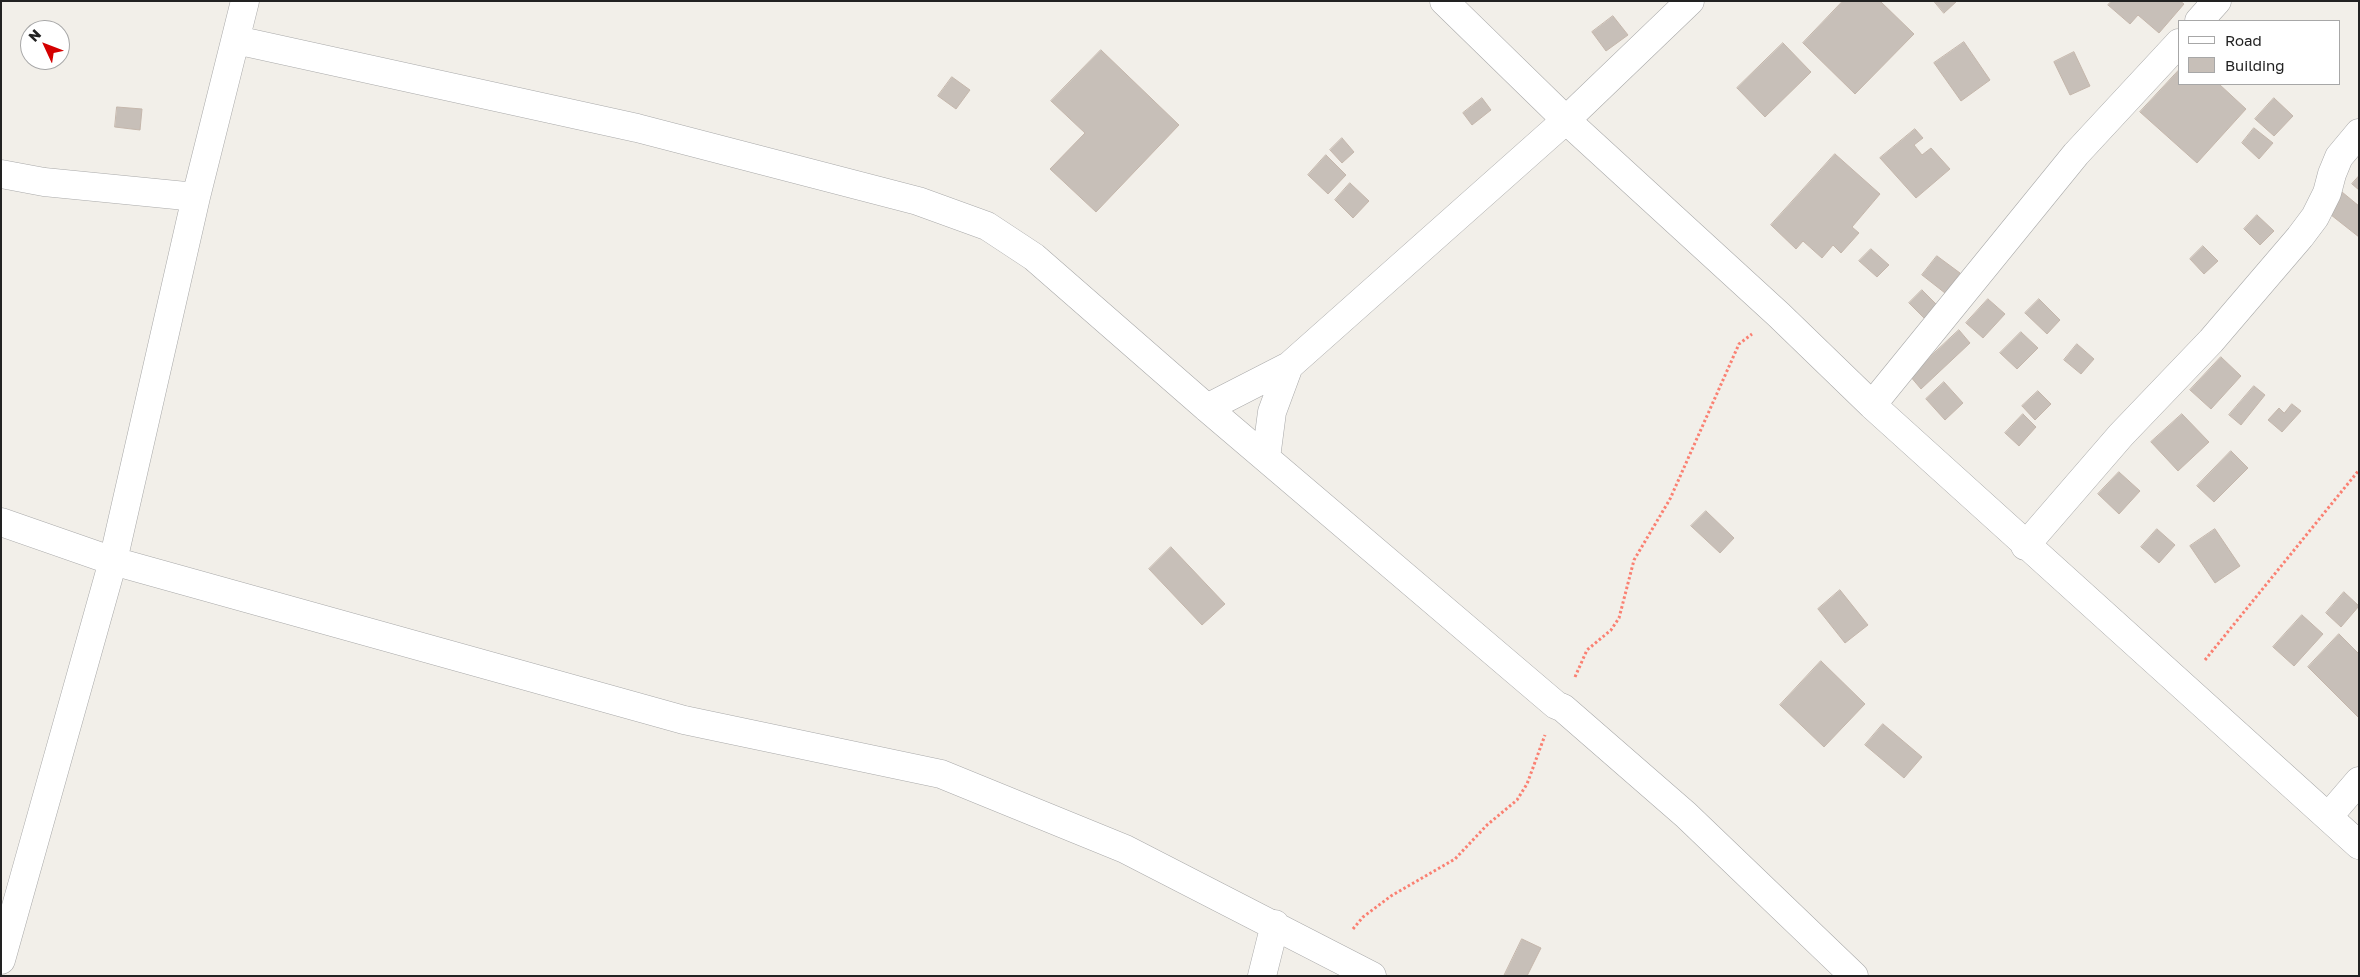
<!DOCTYPE html>
<html>
<head>
<meta charset="utf-8">
<style>
	body { margin:0 }
	#map { position:relative; width:2360px; height:977px; overflow:hidden; background:#f2efe9; font-family:"Golos Text",sans-serif }
	canvas { display:block }
	.frame { position:absolute; inset:0; border:2px solid #222; pointer-events:none }
	.legend { position:absolute; left:2178px; top:20px; width:162px; height:65px; box-sizing:border-box; background:#fff; border:1px solid #a7a7a7; margin:0; padding:6px 9px; list-style:none; font-size:15px; color:#222 }
	.legend li { display:flex; align-items:center; gap:10px; height:25px }
	.legend b { width:25px; border:1px solid #a7a7a7 }
	.north { position:absolute; left:20px; top:20px; width:50px; height:50px; box-sizing:border-box; background:#fff; border:1px solid #a7a7a7; border-radius:50%; rotate:313deg; font-size:14px; font-weight:700; line-height:20px; text-align:center; color:#222 }
	.north::after { content:''; display:block; margin:auto; width:18px; height:22px; background:#d40000; clip-path:polygon(50% 0,100% 100%,50% 72%,0 100%) }
</style>
</head>
<body>
<div id="map">
<canvas width="2360" height="977"></canvas>
<div class="frame"></div>
<ul class="legend">
<li><b style="height:6px;background:#fff"></b>Road</li>
<li><b style="height:14px;background:#c7bfb8"></b>Building</li>
</ul>
<div class="north">N</div>
</div>
<script>
const g = document.querySelector('canvas').getContext('2d');
g.lineJoin = 'round';
function fill(path, color) { g.fillStyle = color; g.fill(path, 'evenodd'); }
function strokePath(path, color, width, dash) { g.strokeStyle = color; g.lineWidth = width; g.lineCap = dash ? 'butt' : 'round'; g.setLineDash(dash || []); g.stroke(path); }
const building = new Path2D(`
	M 1843,1 L 1880,1 L 1914,34 L 1855,94 L 1803,43 Z
	M 1934,1 L 1957,1 L 1944,13 Z
	M 2112,1 L 2180,1 L 2184,4 L 2159,33 L 2138,15 L 2130,24 L 2108,5 Z
	M 1613,16 L 1628,35 L 1606,51 L 1592,32 Z
	M 1964,42 L 1990,80 L 1961,101 L 1934,63 Z
	M 1783,43 L 1811,72 L 1765,117 L 1737,88 Z
	M 1101,50 L 1179,125 L 1096,212 L 1050,169 L 1085,133 L 1051,101 Z
	M 2074,52 L 2090,86 L 2070,95 L 2054,62 Z
	M 2179,70 L 2179,84 L 2219,84 L 2246,109 L 2197,163 L 2140,112 Z
	M 952,77 L 970,90 L 956,109 L 938,96 Z
	M 1482,98 L 1491,110 L 1472,125 L 1463,113 Z
	M 2274,98 L 2293,116 L 2274,136 L 2255,119 Z
	M 117,107 L 142,109 L 140,130 L 115,127 Z
	M 2254,128 L 2273,143 L 2259,159 L 2242,143 Z
	M 1915,129 L 1923,138 L 1914,145 L 1922,155 L 1931,148 L 1950,169 L 1916,198 L 1880,158 Z
	M 1342,138 L 1354,152 L 1342,163 L 1330,150 Z
	M 1835,154 L 1880,194 L 1852,227 L 1859,233 L 1841,253 L 1833,245 L 1822,258 L 1803,241 L 1796,249 L 1771,225 Z
	M 1326,155 L 1346,175 L 1328,194 L 1308,175 Z
	M 2359,176 L 2359,190 L 2352,184 Z
	M 1350,183 L 1369,201 L 1353,218 L 1335,200 Z
	M 2342,192 L 2359,206 L 2359,237 L 2326,211 Z
	M 2257,215 L 2274,231 L 2260,245 L 2244,229 Z
	M 2203,246 L 2218,261 L 2204,274 L 2190,259 Z
	M 1871,249 L 1889,265 L 1877,277 L 1859,261 Z
	M 1937,256 L 1960,273 L 1945,293 L 1922,275 Z
	M 1922,290 L 1942,310 L 1929,323 L 1909,303 Z
	M 1988,299 L 2005,314 L 1983,338 L 1966,323 Z
	M 2039,299 L 2060,320 L 2047,334 L 2025,313 Z
	M 1959,330 L 1970,343 L 1921,389 L 1910,376 Z
	M 2021,332 L 2038,348 L 2017,369 L 2000,353 Z
	M 2077,344 L 2094,359 L 2081,374 L 2064,360 Z
	M 2221,357 L 2241,376 L 2211,409 L 2190,390 Z
	M 1944,382 L 1963,403 L 1945,420 L 1926,399 Z
	M 2254,386 L 2265,395 L 2241,425 L 2229,415 Z
	M 2038,391 L 2051,404 L 2035,420 L 2022,406 Z
	M 2292,404 L 2301,411 L 2282,432 L 2268,420 L 2279,408 L 2284,413 Z
	M 2023,414 L 2036,427 L 2019,446 L 2005,433 Z
	M 2182,414 L 2209,442 L 2178,471 L 2151,442 Z
	M 2231,451 L 2248,468 L 2214,502 L 2197,486 Z
	M 2119,472 L 2140,491 L 2119,514 L 2098,494 Z
	M 1706,511 L 1734,538 L 1720,553 L 1691,526 Z
	M 2157,529 L 2175,545 L 2159,563 L 2141,547 Z
	M 2215,529 L 2240,566 L 2215,583 L 2190,546 Z
	M 1171,547 L 1225,604 L 1202,625 L 1149,569 Z
	M 1840,590 L 1868,625 L 1845,643 L 1818,609 Z
	M 2344,592 L 2359,606 L 2341,627 L 2326,613 Z
	M 2302,615 L 2323,634 L 2294,666 L 2273,647 Z
	M 2339,634 L 2359,654 L 2359,718 L 2308,667 Z
	M 1821,661 L 1865,704 L 1824,747 L 1780,705 Z
	M 1883,724 L 1922,757 L 1904,778 L 1865,745 Z
	M 1522,939 L 1541,948 L 1527,976 L 1504,976 Z`);
const path = new Path2D(`
	M 2205,660 L 2359,470
	M 1575,677 L 1587,650 L 1611,630 L 1619,618 L 1634,560 L 1670,499 L 1739,344 L 1752,334
	M 1353,929 L 1363,917 L 1391,896 L 1455,859 L 1487,825 L 1517,800 L 1527,784 L 1545,735`);
const minor = new Path2D(`
	M 1444,1 L 1566,120 L 1779,315 L 1872,405 L 2359,845
	M 2199,21 L 2217,1
	M 236,40 L 637,128 L 918,201 L 987,226 L 1034,257 L 1207,408 L 1556,705 L 1563,708 L 1686,815 L 1854,976
	M 1,174 L 44,182 L 196,197
	M 1872,405 L 2076,154 L 2179,43
	M 1207,408 L 1289,366 L 1566,120 L 1690,1
	M 1266,458 L 1272,412 L 1289,366
	M 1,522 L 113,561 L 684,720 L 941,774 L 1125,849 L 1372,976
	M 2025,546 L 2121,435 L 2211,341 L 2300,237 L 2315,217 L 2327,193 L 2332,174 L 2339,157 L 2359,133
	M 2328,817 L 2359,781
	M 1,960 L 113,561 L 196,197 L 245,1
	M 1262,976 L 1275,924`);
fill(building, '#c7bfb8');
strokePath(building, '#c4b6ab', 1);
strokePath(minor, '#a9a9a9', 29);
strokePath(path, '#fa8072', 3, [2.5, 2.5]);
strokePath(minor, '#fff', 28);
</script>
</body>
</html>
